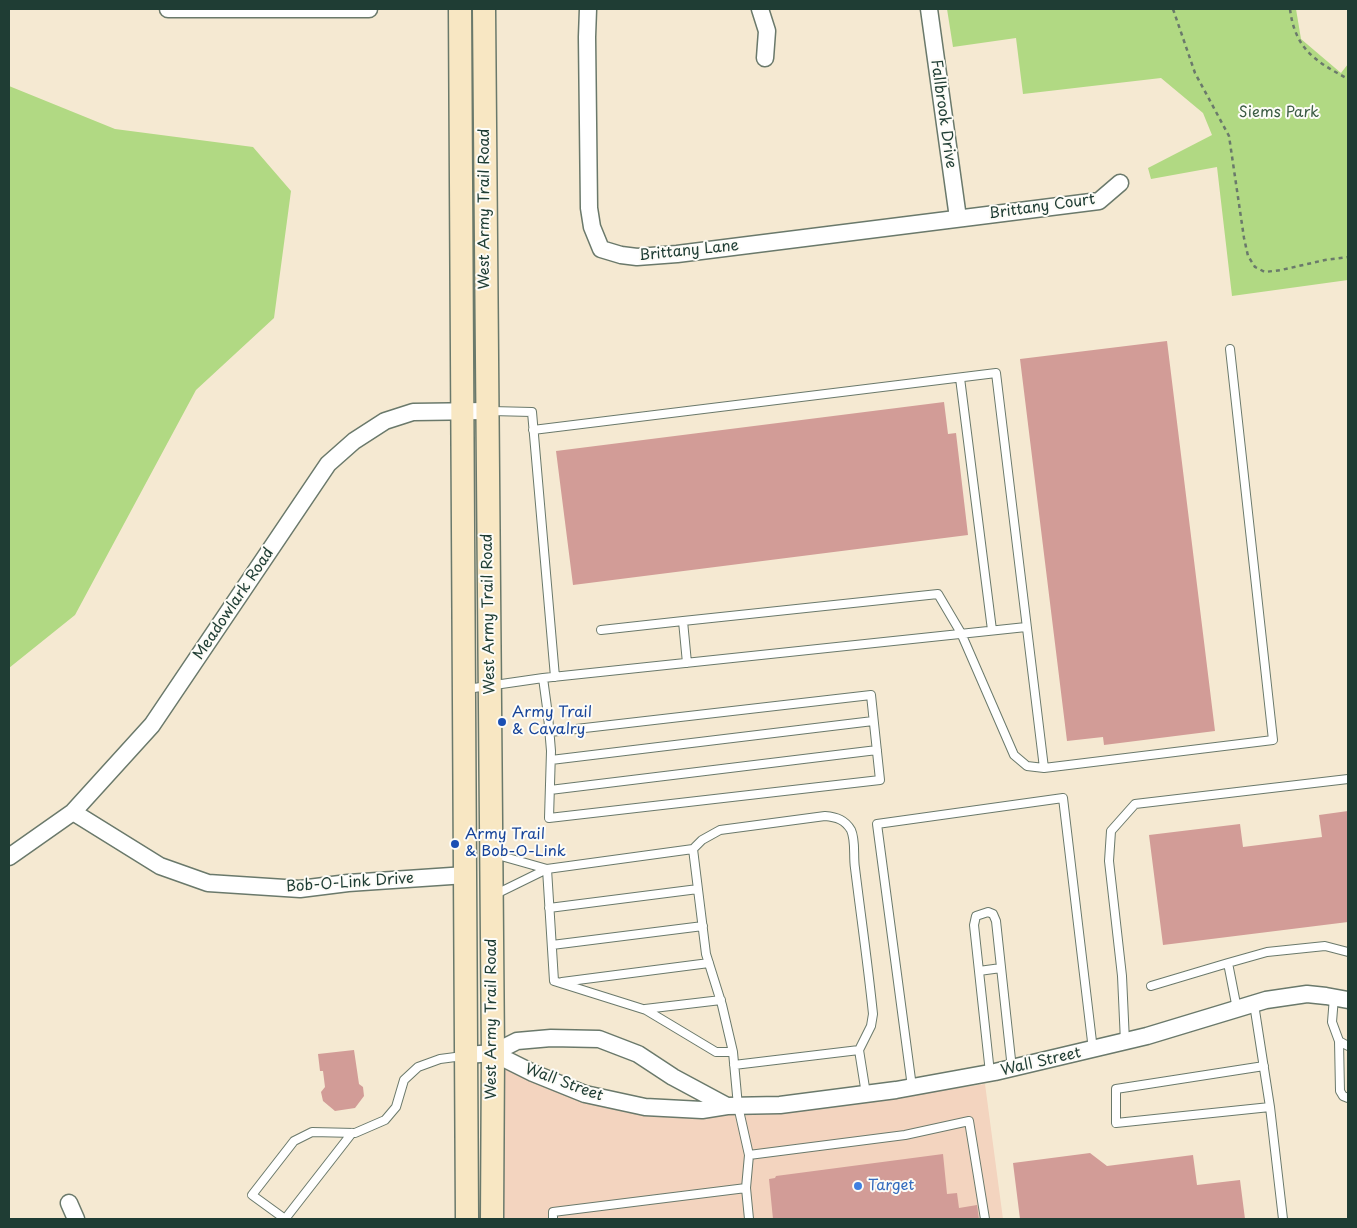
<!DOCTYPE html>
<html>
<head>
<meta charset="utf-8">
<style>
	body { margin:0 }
	#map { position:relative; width:1357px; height:1228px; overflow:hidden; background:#f5e9d2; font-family:"Playpen Sans",sans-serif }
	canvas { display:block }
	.frame { position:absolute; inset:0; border:10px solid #1f3d34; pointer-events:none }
</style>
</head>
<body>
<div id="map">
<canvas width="1357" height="1228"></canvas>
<div class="frame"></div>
</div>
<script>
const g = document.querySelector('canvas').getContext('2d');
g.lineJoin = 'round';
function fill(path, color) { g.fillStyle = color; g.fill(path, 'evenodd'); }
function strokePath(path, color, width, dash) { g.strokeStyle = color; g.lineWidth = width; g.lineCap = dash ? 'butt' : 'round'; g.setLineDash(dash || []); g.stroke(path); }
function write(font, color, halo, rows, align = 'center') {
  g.font = font + ' "Playpen Sans",sans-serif'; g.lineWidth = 4; g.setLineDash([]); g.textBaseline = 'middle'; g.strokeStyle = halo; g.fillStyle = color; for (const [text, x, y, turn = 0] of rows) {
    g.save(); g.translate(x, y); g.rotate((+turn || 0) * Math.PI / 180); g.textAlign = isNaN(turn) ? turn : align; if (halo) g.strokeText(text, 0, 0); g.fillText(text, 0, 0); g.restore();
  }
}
const built = new Path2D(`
	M 500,1065 L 551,1086 L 627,1113 L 781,1113 L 985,1084 L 1003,1219 L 501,1219 Z`);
const green = new Path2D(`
	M 947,9 L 1296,9 L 1301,39 L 1341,73 L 1348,64 L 1348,280 L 1232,296 L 1217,167 L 1151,179 L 1148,168 L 1212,135 L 1203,113 L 1161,78 L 1023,94 L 1016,38 L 953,47 Z
	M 9,86 L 115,129 L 253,147 L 291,191 L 274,318 L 196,390 L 75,615 L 9,668 Z`);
const building = new Path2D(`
	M 1167,341 L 1215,731 L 1104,745 L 1103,737 L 1067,741 L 1020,359 Z
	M 944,402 L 948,434 L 956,433 L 968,535 L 573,585 L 556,451 Z
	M 1348,811 L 1348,922 L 1163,945 L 1149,835 L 1240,824 L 1243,847 L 1322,837 L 1319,815 Z
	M 354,1050 L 359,1084 L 363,1087 L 364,1096 L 355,1108 L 335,1111 L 323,1101 L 321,1092 L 325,1087 L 323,1071 L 320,1071 L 318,1054 Z
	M 1090,1153 L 1107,1166 L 1193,1155 L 1197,1185 L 1240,1180 L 1245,1219 L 1020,1219 L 1013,1163 Z
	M 943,1154 L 947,1194 L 957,1193 L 959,1208 L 977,1205 L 979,1219 L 773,1219 L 769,1179 L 775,1178 L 776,1176 Z`);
const path = new Path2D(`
	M 1173,9 L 1195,73 L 1229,136 L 1244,238 L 1248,256 L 1255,267 L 1265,272 L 1281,270 L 1325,260 L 1348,257
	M 1290,9 C 1295,49 1315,61 1348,79`);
const service = new Path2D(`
	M 960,378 L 992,630
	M 491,411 L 532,412 L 555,677
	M 533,430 L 996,373 L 1044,768 L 1027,766 L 1014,755 L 961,633 L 938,594 L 683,621 L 687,663
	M 601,630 L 683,621
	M 543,678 L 548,715 L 551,751 L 549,818 L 880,780 L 871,695 L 550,732
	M 467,689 L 543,678 L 1026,627
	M 551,760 L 873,721
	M 1044,768 L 1273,740 L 1230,349
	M 550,790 L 877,750
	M 693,849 L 702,840 L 720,830 L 825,816 C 837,817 845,820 851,830 C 856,841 853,856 855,868 C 861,917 868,965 873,1014 L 871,1026 L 859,1050
	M 494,854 L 547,869
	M 494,895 L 547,869 L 693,849 L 706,954 L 722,1005 L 733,1052 L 716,1052 L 646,1010 L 554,981 L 547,869
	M 549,908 L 698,889
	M 552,945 L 703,926
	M 1228,963 L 1267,952 L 1325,946 L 1348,952
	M 979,971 L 1001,968
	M 562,982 L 709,963
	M 1151,986 L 1228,963 L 1237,1009
	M 1334,997 L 1332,1022 L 1339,1041 L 1348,1046
	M 1254,1004 L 1270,1107 L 1116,1123 L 1116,1089 L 1264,1066
	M 645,1009 L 721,1000
	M 1339,1041 L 1340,1091 L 1343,1096 L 1348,1098
	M 1125,1042 L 1122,976 L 1109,861 L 1111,831 L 1135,804 L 1348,779
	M 733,1052 L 738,1106 L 749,1155 L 905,1135 L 969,1121 L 985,1219
	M 734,1065 L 859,1050 L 866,1094
	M 990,1073 L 974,925 L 976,916 L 988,912 L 993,914 L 996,921 L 1012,1069
	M 912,1087 L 877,824 L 1063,798 L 1093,1050
	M 1270,1107 L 1283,1219
	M 352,1133 L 285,1219 L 252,1195 L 294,1141 L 312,1132 L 355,1133 L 385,1120 L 396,1107 L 404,1080 L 418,1067 L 440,1059 L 463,1056
	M 746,1188 L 749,1219
	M 553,1219 L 553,1212 L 746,1188 L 749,1155`);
const minor = new Path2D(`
	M 168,9 L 369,9
	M 588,9 L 587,37 L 589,208 L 592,227 L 601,249 L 621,255 L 637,257 L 677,254 L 1099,201 L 1120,183
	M 760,9 L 767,31 L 765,58
	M 929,9 L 958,218
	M 73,812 L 160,866 L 208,883 L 300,889 L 348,883 L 466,875
	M 9,857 L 73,812 L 152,725 L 328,464 L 354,441 L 385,421 L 413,412 L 486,411
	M 493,1053 L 533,1073 L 585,1094 L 645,1107 L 702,1110 L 727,1106 L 780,1105 L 896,1090 L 995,1072 L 1147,1036 L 1266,1000 L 1307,994 L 1326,996 L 1348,1000
	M 467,1055 L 493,1053 L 517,1041 L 551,1038 L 599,1039 L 638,1054 L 673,1077 L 727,1106
	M 69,1203 L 76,1219`);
const secondary = new Path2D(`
	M 460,9 L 467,1219
	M 484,9 L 493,1053 L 492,1219`);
const markers = [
	[502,722,5,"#1a4fb4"],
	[455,844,5,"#1a4fb4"],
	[858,1186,5,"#3f7fe0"]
];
const parkNames = [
	["Siems Park",1279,113]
];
const streetNames = [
	["Fallbrook Drive",943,114,82],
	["Brittany Court",1042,207,-8],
	["West Army Trail Road",485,209,-90],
	["Brittany Lane",689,251,-6],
	["Meadowlark Road",234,604,-56],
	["West Army Trail Road",489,614,-91],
	["Bob-O-Link Drive",350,883,-4],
	["West Army Trail Road",492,1019,-90],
	["Wall Street",1041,1062,-13],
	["Wall Street",564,1083,20]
];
const transitNames = [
	["Army Trail",512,713],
	["& Cavalry",512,730],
	["Army Trail",465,835],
	["& Bob-O-Link",465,852]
];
const shopNames = [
	["Target",868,1186]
];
fill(built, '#f3d4bf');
fill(green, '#b1d983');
fill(building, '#d29c97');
strokePath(service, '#6a796b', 10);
strokePath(minor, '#6a796b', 19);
strokePath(secondary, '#6a796b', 25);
strokePath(path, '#6a796b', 2.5, [4, 4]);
strokePath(service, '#fff', 8);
strokePath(minor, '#fff', 16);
strokePath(secondary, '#f8e7c3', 22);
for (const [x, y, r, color] of markers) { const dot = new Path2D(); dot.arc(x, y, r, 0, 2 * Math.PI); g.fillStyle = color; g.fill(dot); strokePath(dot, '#fdfcf7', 2); }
write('15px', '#3c5c44', '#fdfcf7', parkNames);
write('15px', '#1f3d34', '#fdfcf7', streetNames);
write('15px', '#164399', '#fdfcf7', transitNames, 'left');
write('15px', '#366cbe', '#fdfcf7', shopNames, 'left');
</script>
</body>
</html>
